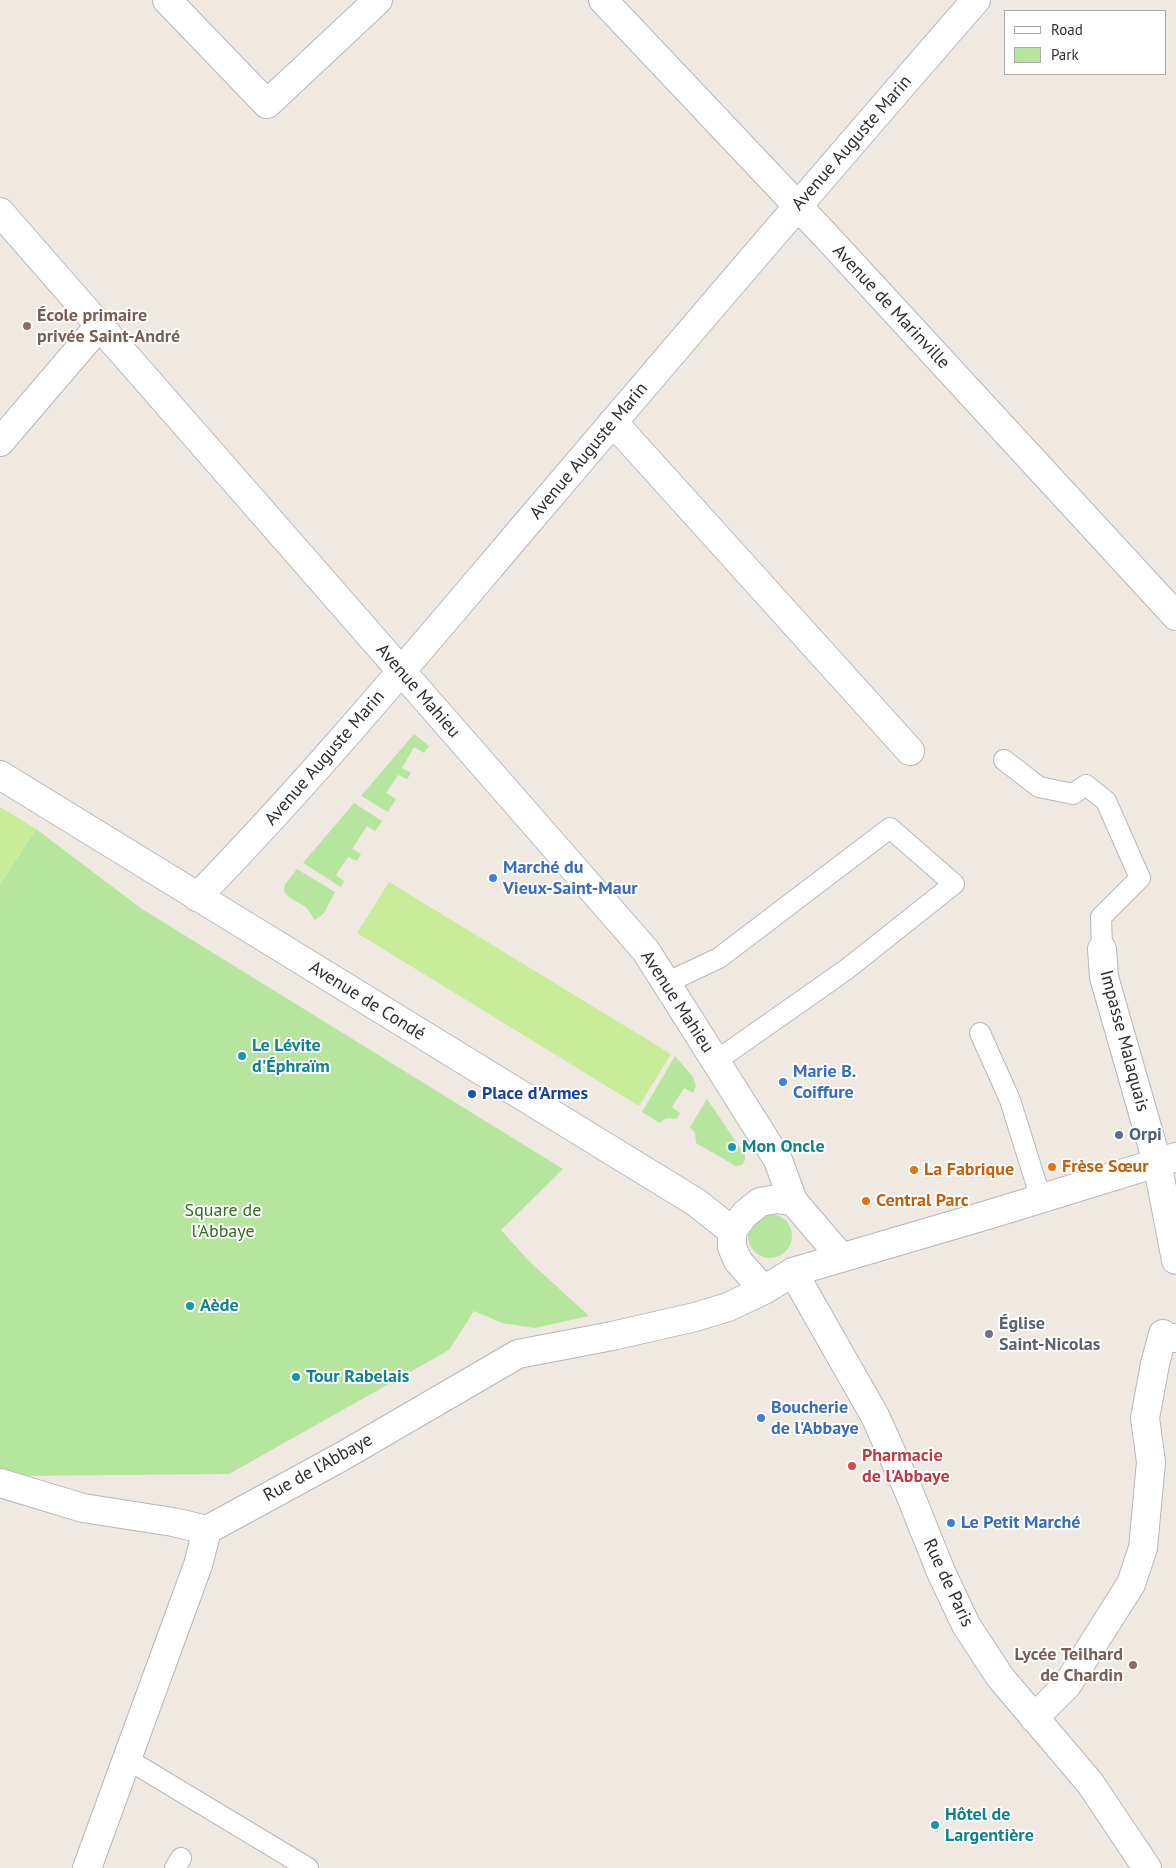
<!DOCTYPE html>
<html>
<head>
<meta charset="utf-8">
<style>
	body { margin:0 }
	#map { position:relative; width:1176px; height:1868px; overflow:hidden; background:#efe9e1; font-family:"PT Sans",sans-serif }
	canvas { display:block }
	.legend { position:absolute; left:1004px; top:10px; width:162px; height:65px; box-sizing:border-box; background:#fff; border:1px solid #ababab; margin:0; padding:6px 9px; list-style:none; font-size:15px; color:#2e2e2e }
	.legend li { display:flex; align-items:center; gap:10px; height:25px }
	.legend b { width:25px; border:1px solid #ababab }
</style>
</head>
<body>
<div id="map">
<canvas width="1176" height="1868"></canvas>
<ul class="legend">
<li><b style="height:6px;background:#fff"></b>Road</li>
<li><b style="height:14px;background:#b6e59e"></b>Park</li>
</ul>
</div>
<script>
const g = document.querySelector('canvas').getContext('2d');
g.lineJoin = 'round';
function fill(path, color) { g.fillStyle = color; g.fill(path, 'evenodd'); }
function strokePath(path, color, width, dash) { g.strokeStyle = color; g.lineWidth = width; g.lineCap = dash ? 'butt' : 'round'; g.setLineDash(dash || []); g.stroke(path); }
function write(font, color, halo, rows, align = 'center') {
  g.font = font + ' "PT Sans",sans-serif'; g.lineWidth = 4; g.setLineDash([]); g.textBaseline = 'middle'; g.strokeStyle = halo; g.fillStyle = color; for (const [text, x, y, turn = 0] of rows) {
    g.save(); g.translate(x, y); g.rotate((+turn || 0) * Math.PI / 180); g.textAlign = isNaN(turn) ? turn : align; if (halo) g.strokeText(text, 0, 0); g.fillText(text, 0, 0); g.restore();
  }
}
const green = new Path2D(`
	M 414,734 L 429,746 L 424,753 L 414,747 L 402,768 L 411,773 L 407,779 L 398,775 L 386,793 L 396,799 L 388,812 L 361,796 Z
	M 354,803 L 382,821 L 375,831 L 367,826 L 352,849 L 361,854 L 357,861 L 348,857 L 336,875 L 344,881 L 341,887 L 303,863 Z
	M 36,829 L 142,909 L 563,1169 L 501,1230 L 530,1262 L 589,1316 L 535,1328 L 502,1323 L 474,1311 L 449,1350 L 229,1474 L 15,1476 L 0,1469 L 0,884 Z
	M 297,869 L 335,892 L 324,913 L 315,920 L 306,907 L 290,898 L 284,892 L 285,884 Z
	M 675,1056 L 693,1077 L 696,1086 L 693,1093 L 684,1088 L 672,1107 L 680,1113 L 677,1119 C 670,1118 664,1117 660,1123 L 642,1112 Z
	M 707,1099 L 745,1155 L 745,1160 L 742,1165 L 736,1166 L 696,1143 L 695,1133 L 690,1127 Z
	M748 1236a22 22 0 1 1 44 0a22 22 0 1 1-44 0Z`);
const pitch = new Path2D(`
	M 0,807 L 36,829 L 0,884 Z
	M 389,882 L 671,1054 L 639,1106 L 357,933 Z`);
const service = new Path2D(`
	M 1004,760 L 1039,787 L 1073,794 L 1086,785 L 1106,801 L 1140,878 L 1101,917 L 1102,949
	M 666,983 L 719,958 L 890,828 L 954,884 L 847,969 L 716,1061
	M 980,1033 L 1010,1100 L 1041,1199
	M 127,1759 L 308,1868
	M 175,1868 L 181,1858`);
const minor = new Path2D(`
	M 167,0 L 267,104 L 378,0
	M 603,0 L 826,236 L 1176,616
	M 0,212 L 646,951 L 778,1160 L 793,1201
	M 613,422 L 910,751
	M 0,442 L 100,325
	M 197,897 C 314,777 421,648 529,521 C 677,347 825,173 976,0
	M 1102,949 L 1104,977 L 1157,1162 L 1176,1260
	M 793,1272 L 875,1416 L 907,1487 L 941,1572 L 966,1625 L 1000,1677 L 1090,1783 L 1147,1868
	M 0,1483 L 83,1508 L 173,1522 L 207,1530
	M 1034,1718 L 1067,1685 L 1131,1584 L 1143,1548 L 1151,1462 L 1145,1418 L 1155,1364 L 1163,1334 L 1168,1338 L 1176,1338`);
const tertiary = new Path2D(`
	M 0,775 L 697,1203 L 732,1231
	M 764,1290 L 738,1261 L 732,1247 L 732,1231 L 745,1214 L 760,1202 L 777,1199 L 793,1201 L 841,1257
	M 87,1868 L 198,1565 L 207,1530 L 341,1457 L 518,1354 L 612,1336 L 695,1317 L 728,1307 L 764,1290 L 793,1272 L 994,1213 L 1176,1157`);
const markers = [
	[27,326,5,"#8d6e63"],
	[493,878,5,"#3f7fe0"],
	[242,1056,5,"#0f9aa8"],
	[783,1082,5,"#3f7fe0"],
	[472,1094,5,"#1a4fb4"],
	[1119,1135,5,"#5c6f8a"],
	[732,1147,5,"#0f9aa8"],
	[1052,1167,5,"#e8710a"],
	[914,1170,5,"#e8710a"],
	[866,1201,5,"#e8710a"],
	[190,1306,5,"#0f9aa8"],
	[989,1334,5,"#6b7280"],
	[296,1377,5,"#0f9aa8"],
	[761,1418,5,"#3f7fe0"],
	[852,1466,5,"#e0444e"],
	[951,1523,5,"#3f7fe0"],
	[1133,1665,5,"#8d6e63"],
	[935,1825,5,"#0f9aa8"]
];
const streetNames = [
	["Avenue Auguste Marin",852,143,-49],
	["Avenue de Marinville",891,307,47],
	["Avenue Auguste Marin",589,451,-50],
	["Avenue Mahieu",418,691,49],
	["Avenue Auguste Marin",325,758,-49],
	["Avenue de Condé",367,1001,32],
	["Avenue Mahieu",677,1002,57],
	["Impasse Malaquais",1124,1041,75],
	["Rue de l'Abbaye",318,1468,-29],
	["Rue de Paris",948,1583,65]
];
const educationNames = [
	["École primaire",37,316],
	["privée Saint-André",37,337],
	["Lycée Teilhard",1123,1655,"right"],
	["de Chardin",1123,1676,"right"]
];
const shopNames = [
	["Marché du",503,868],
	["Vieux-Saint-Maur",503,889],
	["Marie B.",793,1072],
	["Coiffure",793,1093],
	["Boucherie",771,1408],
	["de l'Abbaye",771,1429],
	["Le Petit Marché",961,1523]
];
const cultureNames = [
	["Le Lévite",252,1046],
	["d'Éphraïm",252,1067],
	["Mon Oncle",742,1147],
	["Aède",200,1306],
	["Tour Rabelais",306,1377],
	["Hôtel de",945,1815],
	["Largentière",945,1836]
];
const transitNames = [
	["Place d'Armes",482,1094]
];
const serviceNames = [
	["Orpi",1129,1135]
];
const foodNames = [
	["Frèse Sœur",1062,1167],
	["La Fabrique",924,1170],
	["Central Parc",876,1201]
];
const parkNames = [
	["Square de",223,1211],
	["l'Abbaye",223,1232]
];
const worshipNames = [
	["Église",999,1324],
	["Saint-Nicolas",999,1345]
];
const healthNames = [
	["Pharmacie",862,1456],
	["de l'Abbaye",862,1477]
];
fill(green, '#b6e59e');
fill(pitch, '#c9ec9a');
strokePath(service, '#b4b7c1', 22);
strokePath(minor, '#b4b7c1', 30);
strokePath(tertiary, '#b4b7c1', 30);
strokePath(service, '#fff', 20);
strokePath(minor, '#fff', 28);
strokePath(tertiary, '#fff', 28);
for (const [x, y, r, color] of markers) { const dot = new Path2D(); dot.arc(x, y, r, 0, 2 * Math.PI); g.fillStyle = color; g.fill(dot); strokePath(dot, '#fff', 2); }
write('18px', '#2e2e2e', '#fff', streetNames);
write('bold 18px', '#785e54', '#fff', educationNames, 'left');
write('bold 18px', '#366cbe', '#fff', shopNames, 'left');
write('bold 18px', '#0d838f', '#fff', cultureNames, 'left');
write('bold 18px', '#164399', '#fff', transitNames, 'left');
write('bold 18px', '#4e5e75', '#fff', serviceNames, 'left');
write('bold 18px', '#c56008', '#fff', foodNames, 'left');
write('18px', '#2c6e1b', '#fff', parkNames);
write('bold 18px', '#5b616d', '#fff', worshipNames, 'left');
write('bold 18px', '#be3a42', '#fff', healthNames, 'left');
</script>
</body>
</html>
